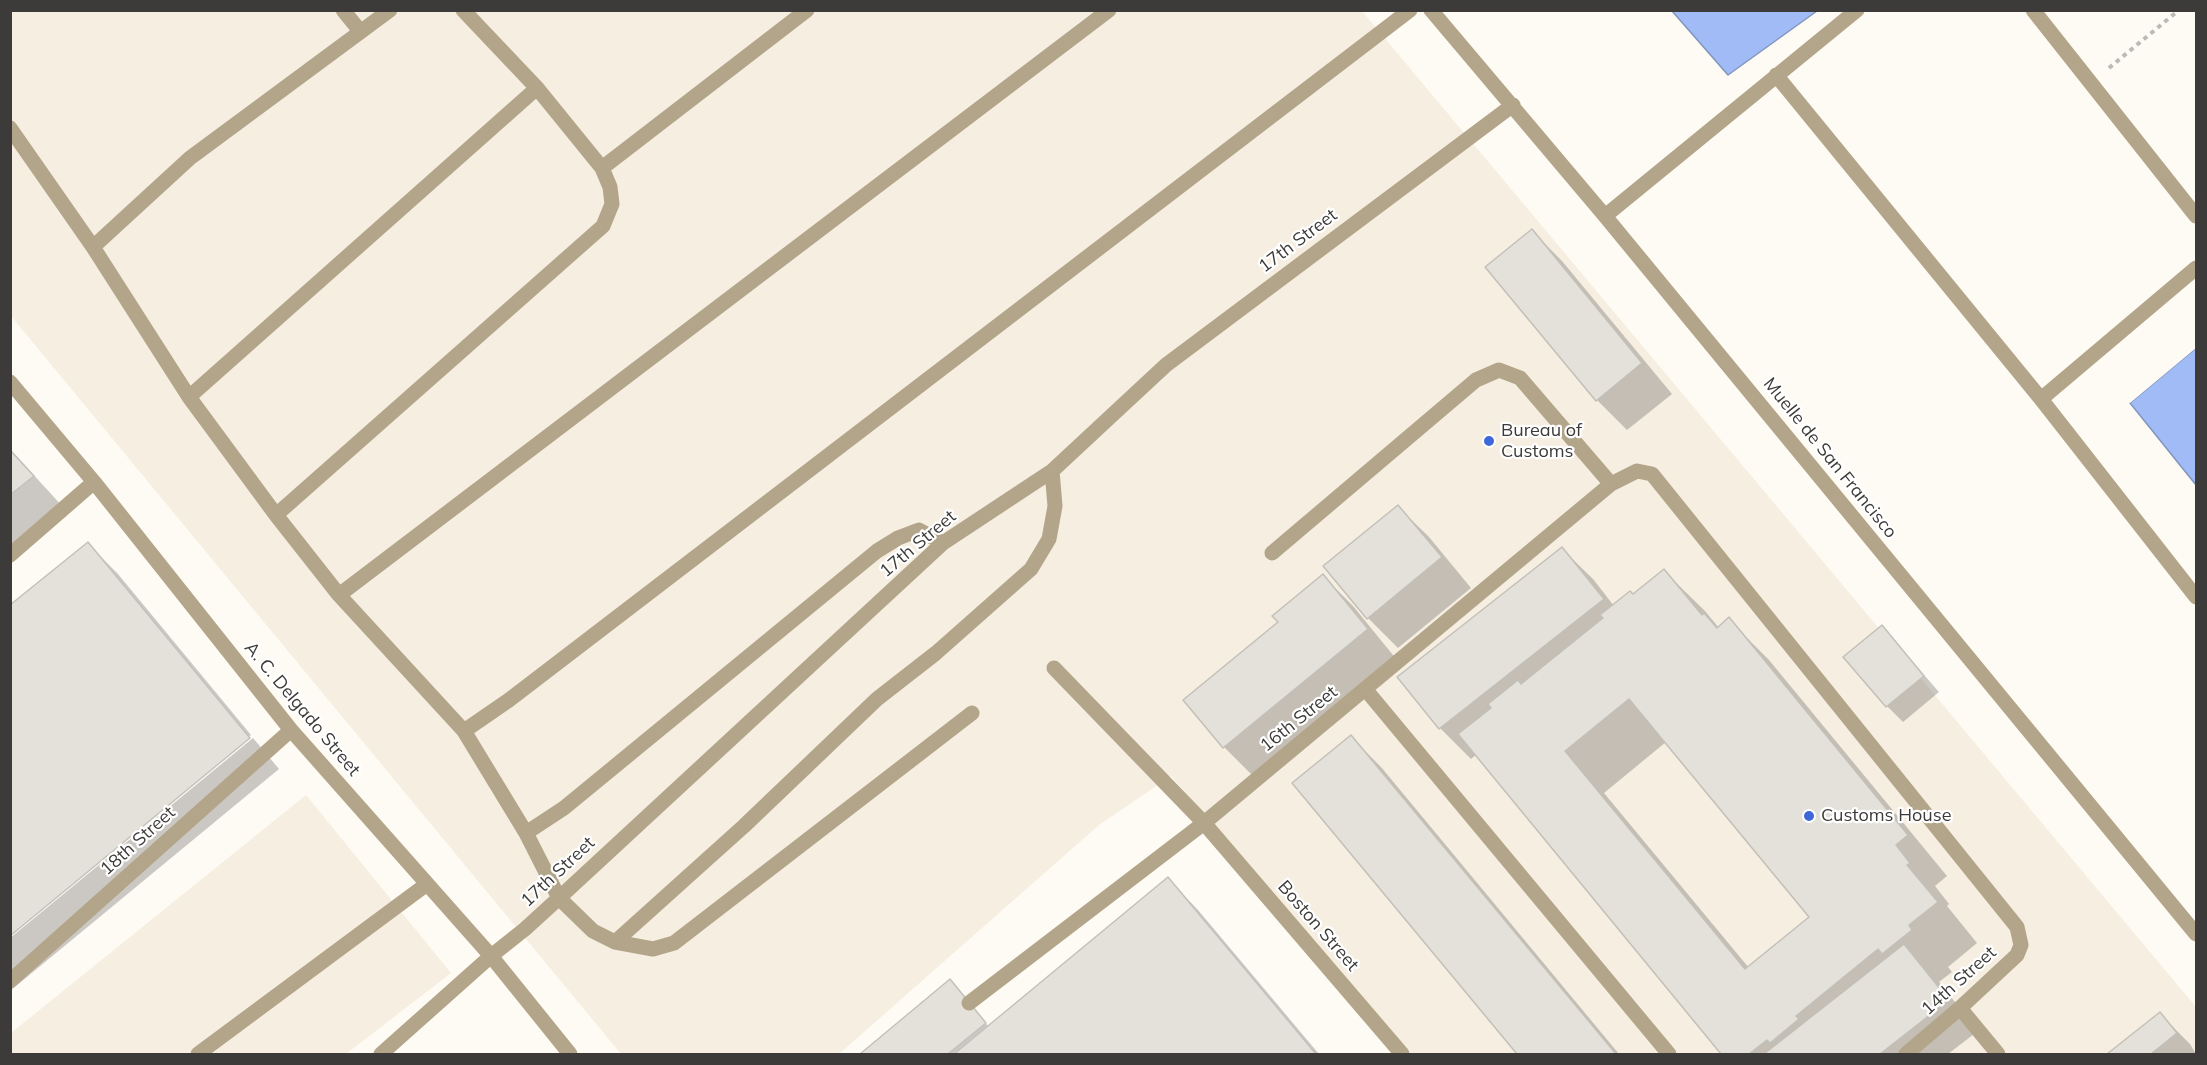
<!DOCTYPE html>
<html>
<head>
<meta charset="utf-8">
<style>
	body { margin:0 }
	#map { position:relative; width:2207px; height:1065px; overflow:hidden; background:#fefbf5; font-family:Mulish,sans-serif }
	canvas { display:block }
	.frame { position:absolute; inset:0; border:12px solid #3c3b39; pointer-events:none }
</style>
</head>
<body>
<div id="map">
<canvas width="2207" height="1065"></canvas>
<div class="frame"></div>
</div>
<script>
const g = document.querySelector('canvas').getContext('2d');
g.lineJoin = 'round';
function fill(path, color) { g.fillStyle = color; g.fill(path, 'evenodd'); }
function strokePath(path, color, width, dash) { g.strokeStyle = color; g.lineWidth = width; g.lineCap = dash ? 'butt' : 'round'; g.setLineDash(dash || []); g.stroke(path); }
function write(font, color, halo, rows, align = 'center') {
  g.font = font + ' Mulish,sans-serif'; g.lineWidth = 4.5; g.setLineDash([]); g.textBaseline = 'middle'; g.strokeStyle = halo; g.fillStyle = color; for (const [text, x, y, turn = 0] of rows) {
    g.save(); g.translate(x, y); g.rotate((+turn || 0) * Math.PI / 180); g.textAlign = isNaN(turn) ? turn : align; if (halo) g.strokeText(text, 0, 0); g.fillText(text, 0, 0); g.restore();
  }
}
const built = new Path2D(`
	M 10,11 L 1362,11 L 2196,1007 L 2196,1054 L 1406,1054 L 1171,776 L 1099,825 L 839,1054 L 621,1054 L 11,316 Z
	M 306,795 L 451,973 L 346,1054 L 11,1054 L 11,1033 Z`);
const water = new Path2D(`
	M 1672,11 L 1817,11 L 1728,75 Z
	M 2196,348 L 2196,485 L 2130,403 Z`);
const pier = new Path2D(`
	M 2196,345 L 2196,348 L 2130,403 L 2128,401 Z`);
const shadow = new Path2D(`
	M 1532,231 L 1562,261 L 1672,394 L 1627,430 L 1597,400 Z
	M 10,449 L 63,507 L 10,550 Z
	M 1398,507 L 1429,537 L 1471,588 L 1398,648 L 1368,618 Z
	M 88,544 L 118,574 L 251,735 L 10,934 Z
	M 1562,549 L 1593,579 L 1614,606 L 1633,596 L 1664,571 L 1705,611 L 1719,628 L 1729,620 L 1769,660 L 1947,876 L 1935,886 L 1949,904 L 1947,906 L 1977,943 L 1948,967 L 1952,972 L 1939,982 L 1978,1031 L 1948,1054 L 1723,1054 L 1477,754 L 1471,759 L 1440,728 L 1400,678 ZM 1666,742 L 1811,917 L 1749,968 L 1604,793 Z
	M 1323,576 L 1353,606 L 1397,660 L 1254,777 L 1224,747 L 1280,623 Z
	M 1882,627 L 1939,692 L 1903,722 L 1887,706 Z
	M 1351,737 L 1381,767 L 1619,1054 L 1519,1054 L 1294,783 Z
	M 253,738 L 279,769 L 10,991 L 10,938 Z
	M 1168,879 L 1198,910 L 1319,1054 L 862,1054 L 950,981 L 989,1027 Z
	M 2160,1014 L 2190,1044 L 2196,1054 L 2110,1054 Z`);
const building = new Path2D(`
	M 1532,229 L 1642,363 L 1596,401 L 1485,267 Z
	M 10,450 L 34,476 L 10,495 Z
	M 1398,505 L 1442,557 L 1367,619 L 1323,566 Z
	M 88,542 L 250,738 L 10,936 L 10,605 Z
	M 1562,547 L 1604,599 L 1439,729 L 1397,677 Z
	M 1664,569 L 1702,615 L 1704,613 L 1717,628 L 1729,617 L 1908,835 L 1896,845 L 1910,863 L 1907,865 L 1938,902 L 1909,925 L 1912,930 L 1882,954 L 1878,949 L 1796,1016 L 1799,1019 L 1770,1043 L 1767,1040 L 1749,1054 L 1721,1054 L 1458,734 L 1491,708 L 1488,704 L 1518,680 L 1521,684 L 1603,618 L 1600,615 L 1630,591 L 1633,594 ZM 1629,699 L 1809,917 L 1745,969 L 1565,751 Z
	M 1323,574 L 1368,629 L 1223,748 L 1183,700 L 1278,622 L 1272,616 Z
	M 1882,625 L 1924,676 L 1886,707 L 1843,657 Z
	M 1351,735 L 1616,1054 L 1517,1054 L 1292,783 Z
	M 1168,877 L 1316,1054 L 954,1054 Z
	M 1904,944 L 1949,1000 L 1880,1054 L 1764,1054 Z
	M 950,979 L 986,1023 L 948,1054 L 860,1054 Z
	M 2160,1012 L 2177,1033 L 2151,1054 L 2107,1054 Z`);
const path = new Path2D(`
	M 2109,68 L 2179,10`);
const lane = new Path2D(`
	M 343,10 L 360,31
	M 1431,10 L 1605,216 L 2196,934
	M 2033,10 L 2196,216
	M 1776,75 L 2041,399 L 2196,597
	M 10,128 L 93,247 L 189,397 L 276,515 L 339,595 L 464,731 L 509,700 L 1410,10
	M 602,168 L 807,10
	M 1605,216 L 1857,10
	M 93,247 L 190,158 L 390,10
	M 189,397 L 537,88
	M 2041,399 L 2196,268
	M 276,515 L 603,226 L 612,204 L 610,187 L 602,168 L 537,88 L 463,10
	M 1272,553 L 1476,380 L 1499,370 L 1520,378 L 1611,484
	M 339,595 L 1109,10
	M 1054,668 L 1204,823 L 1402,1054
	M 1366,690 L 1669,1054
	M 464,731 L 526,833 L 559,898 L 593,931 L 615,942 L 653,949 L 674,943 L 972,713
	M 526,833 L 564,808 L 877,551 L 898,538 L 919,530 L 943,543
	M 615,942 L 744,826 L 877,699 L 936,653 L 1031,569 L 1049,539 L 1055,506 L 1052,471
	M 969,1003 L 1204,823 L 1611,484 L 1637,471 L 1652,474 L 2017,927 L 2021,945 L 2017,955 L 1960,1008 L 1906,1054
	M 1960,1008 L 1998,1054
	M 198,1054 L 427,884
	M 381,1054 L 491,956 L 525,929 L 559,898 L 943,543 L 1052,471 L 1166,365 L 1513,105`);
const street = new Path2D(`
	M 10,382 L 94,482 L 291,730 L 491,956 L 570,1054
	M 10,555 L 94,482
	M 10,981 L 291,730`);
const markers = [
	[1489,441,6,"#3e67d9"],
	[1809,816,6,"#3e67d9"]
];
const streetNames = [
	["17th Street",1298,241,-37],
	["Muelle de San Francisco",1830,458,51],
	["17th Street",918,544,-40],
	["A. C. Delgado Street",302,709,50],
	["16th Street",1299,719,-39],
	["18th Street",138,841,-42],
	["17th Street",558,872,-43],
	["Boston Street",1318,926,49],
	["14th Street",1959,981,-42]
];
const poiNames = [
	["Bureau of",1501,431],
	["Customs",1501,452],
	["Customs House",1821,816]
];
fill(built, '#f5eee1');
fill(water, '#a0bbf6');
strokePath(water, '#8295bd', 1.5);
fill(pier, '#fefbf5');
fill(shadow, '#0003');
fill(building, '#e4e1db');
strokePath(building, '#c3c0ba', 1.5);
strokePath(path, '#bcbab5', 4, [4.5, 4.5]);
strokePath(lane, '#b3a58a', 15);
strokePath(street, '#b3a58a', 15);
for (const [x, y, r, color] of markers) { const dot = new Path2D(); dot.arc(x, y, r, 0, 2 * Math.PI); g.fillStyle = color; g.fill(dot); strokePath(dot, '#fff', 2); }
write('18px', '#3c3b39', '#fff', streetNames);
write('18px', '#3c3b39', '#fff', poiNames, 'left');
</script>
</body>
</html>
